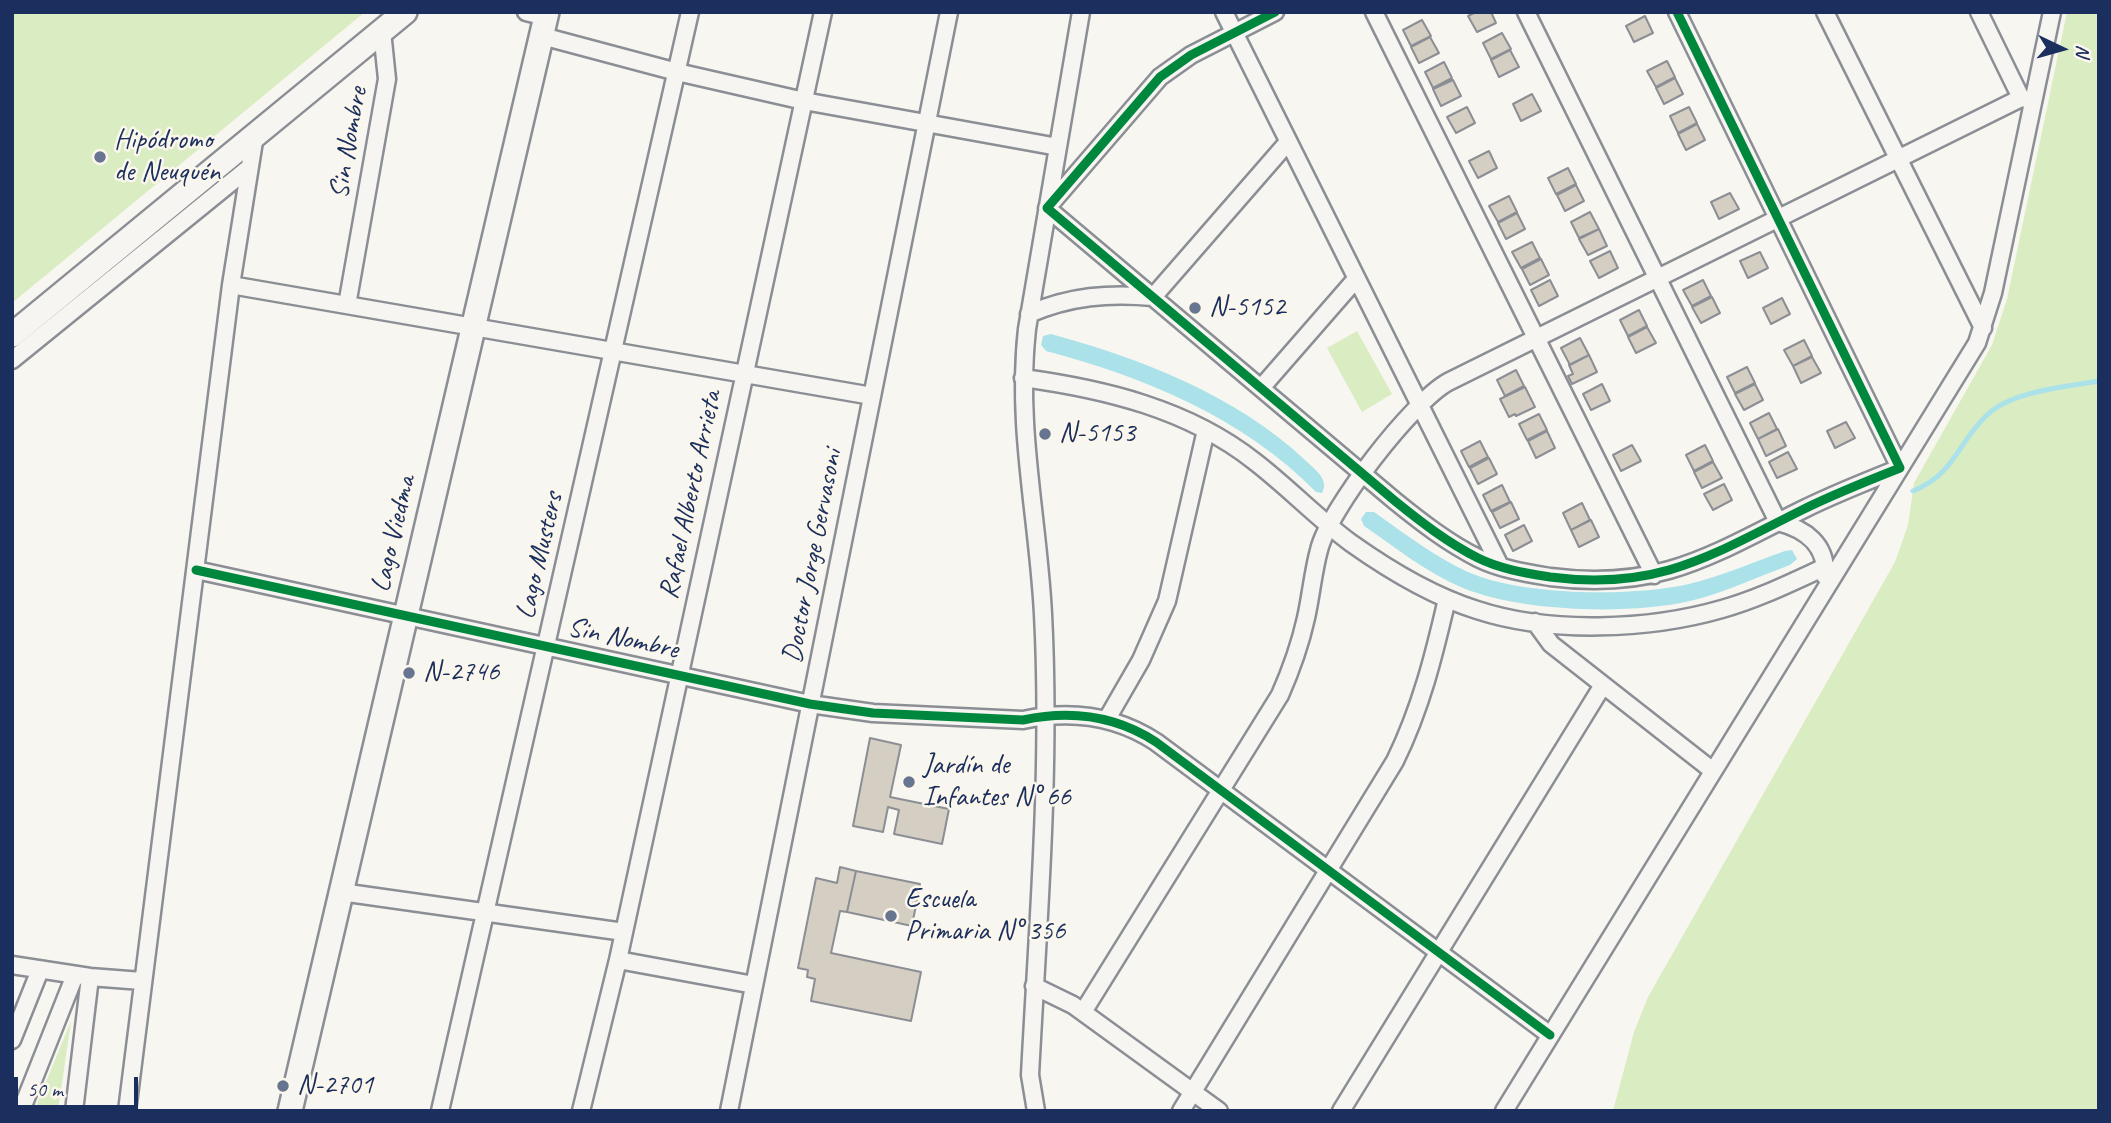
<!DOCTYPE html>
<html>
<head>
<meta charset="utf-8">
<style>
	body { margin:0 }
	#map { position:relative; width:2111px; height:1123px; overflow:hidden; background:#f8f6f0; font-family:Caveat,sans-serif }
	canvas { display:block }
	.frame { position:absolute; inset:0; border:14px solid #1b2f5e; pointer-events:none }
	.north { position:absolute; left:2027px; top:14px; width:70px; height:70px; -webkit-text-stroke:5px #fbf7ec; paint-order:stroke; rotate:95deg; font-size:19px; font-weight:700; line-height:28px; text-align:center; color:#1b2f5e }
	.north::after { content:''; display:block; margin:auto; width:24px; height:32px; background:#1b2f5e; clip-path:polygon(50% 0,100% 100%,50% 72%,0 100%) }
	.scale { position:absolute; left:14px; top:1077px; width:124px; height:32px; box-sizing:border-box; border:4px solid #1b2f5e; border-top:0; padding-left:9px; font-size:21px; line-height:24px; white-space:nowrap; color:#1b2f5e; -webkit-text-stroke:5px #fbf7ec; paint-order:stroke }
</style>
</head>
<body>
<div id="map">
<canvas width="2111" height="1123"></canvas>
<div class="frame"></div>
<div class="north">N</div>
<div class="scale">50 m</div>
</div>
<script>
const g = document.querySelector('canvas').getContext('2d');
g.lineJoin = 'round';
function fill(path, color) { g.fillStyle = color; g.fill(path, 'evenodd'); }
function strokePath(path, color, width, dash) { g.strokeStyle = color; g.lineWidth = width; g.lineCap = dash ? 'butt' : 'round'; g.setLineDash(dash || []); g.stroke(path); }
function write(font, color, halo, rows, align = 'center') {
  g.font = font + ' Caveat,sans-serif'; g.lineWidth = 5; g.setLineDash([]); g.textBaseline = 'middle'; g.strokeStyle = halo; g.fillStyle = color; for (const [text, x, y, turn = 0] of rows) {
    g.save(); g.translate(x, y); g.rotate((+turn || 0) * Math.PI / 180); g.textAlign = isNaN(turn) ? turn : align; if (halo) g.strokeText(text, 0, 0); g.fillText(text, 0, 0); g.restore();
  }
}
const green = new Path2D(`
	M 12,12 L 365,12 L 12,303 Z
	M 2067,12 L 2099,12 L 2099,1111 L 1613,1111 L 1634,1032 L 1648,997 L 1895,562 L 1908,525 L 1914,483 L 1992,345 L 2007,299 Z
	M 1357,331 L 1392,394 L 1362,412 L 1327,348 Z
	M 71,1021 L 58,1111 L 34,1111 Z`);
const water = new Path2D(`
	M 1051,334 C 1140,358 1235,395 1304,459 C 1314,469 1330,479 1322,493 L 1316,492 C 1244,418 1144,377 1046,351 L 1041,345 L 1043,336 Z
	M 1366,512 L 1374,512 C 1404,533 1435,557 1468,572 C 1523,596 1631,597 1689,584 C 1722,576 1753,562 1785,551 L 1792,550 L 1797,559 L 1790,565 C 1757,577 1724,593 1690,601 C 1629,615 1522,612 1463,588 C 1427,573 1396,548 1364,526 L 1361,519 Z`);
const stream = new Path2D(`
	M 1913,491 C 1956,473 1957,443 1987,415 C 2012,391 2065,387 2099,381`);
const building = new Path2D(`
	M 1476,12 L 1491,12 L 1496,23 L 1477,32 L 1468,16 Z
	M 1645,16 L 1653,33 L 1634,42 L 1626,26 Z
	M 1422,20 L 1431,36 L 1411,46 L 1403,30 Z
	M 1502,33 L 1511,49 L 1491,59 L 1483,43 Z
	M 1430,37 L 1439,53 L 1419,63 L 1411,47 Z
	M 1510,50 L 1519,67 L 1499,77 L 1491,60 Z
	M 1667,61 L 1675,77 L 1656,87 L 1647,71 Z
	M 1444,62 L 1452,78 L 1433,88 L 1425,72 Z
	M 1675,78 L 1683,94 L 1664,104 L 1656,88 Z
	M 1453,80 L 1461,96 L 1441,106 L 1433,89 Z
	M 1532,94 L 1541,111 L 1521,121 L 1513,104 Z
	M 1467,107 L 1475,123 L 1456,133 L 1447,117 Z
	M 1689,107 L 1697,123 L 1678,133 L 1670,116 Z
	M 1697,124 L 1705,140 L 1686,150 L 1678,134 Z
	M 1489,151 L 1497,168 L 1478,178 L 1469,161 Z
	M 1568,168 L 1576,184 L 1556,194 L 1548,178 Z
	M 1576,185 L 1584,201 L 1565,211 L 1557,195 Z
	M 1730,193 L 1739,209 L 1719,219 L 1711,202 Z
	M 1509,196 L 1517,212 L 1498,222 L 1489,206 Z
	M 1590,212 L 1599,229 L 1579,238 L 1571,222 Z
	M 1517,213 L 1525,229 L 1506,239 L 1498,223 Z
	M 1599,229 L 1607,246 L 1588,255 L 1579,239 Z
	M 1532,242 L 1540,258 L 1521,268 L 1512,252 Z
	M 1610,251 L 1618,268 L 1599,278 L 1590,261 Z
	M 1760,252 L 1768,268 L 1748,278 L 1740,261 Z
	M 1541,259 L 1549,275 L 1530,285 L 1522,269 Z
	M 1550,280 L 1558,296 L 1539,306 L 1531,290 Z
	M 1703,280 L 1711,296 L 1692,306 L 1683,290 Z
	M 1712,297 L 1720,313 L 1701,323 L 1692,307 Z
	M 1782,298 L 1790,314 L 1771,324 L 1763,308 Z
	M 1639,310 L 1647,326 L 1628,336 L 1620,320 Z
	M 1647,327 L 1656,343 L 1636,353 L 1628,337 Z
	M 1580,338 L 1589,355 L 1570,365 L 1561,348 Z
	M 1804,340 L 1812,356 L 1793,366 L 1784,350 Z
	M 1589,355 L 1597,372 L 1572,384 L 1568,376 L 1573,374 L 1569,365 Z
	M 1812,357 L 1821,373 L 1801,383 L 1793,366 Z
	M 1747,367 L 1755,383 L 1735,393 L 1727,377 Z
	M 1516,370 L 1524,386 L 1505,396 L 1497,380 Z
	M 1602,384 L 1610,401 L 1591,410 L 1583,394 Z
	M 1755,384 L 1763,400 L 1744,410 L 1735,394 Z
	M 1525,387 L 1535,407 L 1516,416 L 1515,414 L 1509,417 L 1500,399 Z
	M 1769,413 L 1777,429 L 1758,439 L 1750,423 Z
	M 1539,414 L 1547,430 L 1527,440 L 1519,424 Z
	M 1846,422 L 1855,438 L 1835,448 L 1827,431 Z
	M 1778,429 L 1786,446 L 1766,456 L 1758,439 Z
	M 1547,431 L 1555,448 L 1536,458 L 1528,441 Z
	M 1480,441 L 1488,457 L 1469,467 L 1461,451 Z
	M 1632,445 L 1641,461 L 1621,471 L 1613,455 Z
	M 1705,445 L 1713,461 L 1694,471 L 1686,455 Z
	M 1788,452 L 1797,469 L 1777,478 L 1769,462 Z
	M 1489,458 L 1497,474 L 1478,484 L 1470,468 Z
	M 1713,462 L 1722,478 L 1702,488 L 1694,472 Z
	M 1724,484 L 1732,500 L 1713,510 L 1704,494 Z
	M 1502,485 L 1510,502 L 1491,511 L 1483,495 Z
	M 1511,502 L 1519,519 L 1500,528 L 1492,512 Z
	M 1582,503 L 1590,520 L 1571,530 L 1563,513 Z
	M 1591,520 L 1599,537 L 1579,547 L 1571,530 Z
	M 1524,525 L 1532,541 L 1513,551 L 1505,535 Z
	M 870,738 L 901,745 L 890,797 L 949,809 L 942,844 L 894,834 L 899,810 L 888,807 L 883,832 L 853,826 Z
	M 840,867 L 856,871 L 847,912 L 840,911 L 831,953 L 921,972 L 911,1021 L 811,1001 L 815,979 L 807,977 L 808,970 L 798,968 L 816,878 L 837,883 Z
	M 856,871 L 920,884 L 912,926 L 847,912 Z`);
const minor = new Path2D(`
	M 526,12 L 546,17
	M 1224,12 L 1500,566
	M 1275,12 L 1191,55 L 1160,77 L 1047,208 L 1395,501 C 1421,522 1448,543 1478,558 C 1500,569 1526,573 1550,577 C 1658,591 1710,556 1802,510 C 1834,494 1867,481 1900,468 L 1677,12
	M 1374,12 L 1654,575
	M 1526,12 L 1778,522 C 1805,529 1827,544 1825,576
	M 1825,12 L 1983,328
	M 1979,12 L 2021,98 L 2031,100
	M 542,36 L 677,72 L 804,101 L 1058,147
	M 231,285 L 872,396
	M 1153,297 L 1288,142
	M 347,305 L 387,79 L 382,31
	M 1029,314 C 1070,296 1109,293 1153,297
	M 12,360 L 250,167
	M 1023,378 C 1104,389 1188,409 1254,461 C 1288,487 1317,518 1351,543 C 1389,570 1432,596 1477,610 C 1550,634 1649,630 1722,609 C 1758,599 1792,582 1825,567
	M 1261,388 L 1356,279
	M 196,570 L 810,704 L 873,713 L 1023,720 C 1070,710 1116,716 1156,742 L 1550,1035
	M 1535,622 L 1551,644 L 1713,771
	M 1107,719 L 1141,660 L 1167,601 L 1206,430
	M 341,892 L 624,932
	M 618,960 L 754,985
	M 12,965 L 90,977 L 142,981
	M 1034,986 L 1073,1005 L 1219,1111
	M 1083,1012 L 1280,695 C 1291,670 1300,645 1306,618 C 1311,596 1313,572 1319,550 C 1329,509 1412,402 1448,382 L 2021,98
	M 12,1040 L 40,970
	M 21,1111 L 75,975
	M 74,1111 L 90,977
	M 127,1111 L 231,285 L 255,135
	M 440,1111 L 690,12
	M 581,1111 L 618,960 L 823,12
	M 729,1111 L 949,12
	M 1036,1111 L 1030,1075 C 1038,922 1051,768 1043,614 C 1038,517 1016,428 1027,329 L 1081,12
	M 1181,1111 L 1395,761 C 1421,708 1434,655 1447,599
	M 1341,1111 L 1603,685
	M 1504,1111 L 1977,343 L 1993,293 L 2052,12`);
const secondary = new Path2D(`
	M 12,335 L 405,12
	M 290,1111 L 547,12`);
const cycleway = new Path2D(`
	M 1275,12 L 1191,55 L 1160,77 L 1047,208 L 1395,501 C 1421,522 1448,543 1478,558 C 1500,569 1526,573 1550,577 C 1658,591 1710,556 1802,510 C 1834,494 1867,481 1900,468 L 1677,12
	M 196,570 L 810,704 L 873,713 L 1023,720 C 1070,710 1116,716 1156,742 L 1550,1035`);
const markers = [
	[100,157,7,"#687591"],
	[1195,308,7,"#687591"],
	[1045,434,7,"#687591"],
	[409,673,7,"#687591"],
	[909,782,7,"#687591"],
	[891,916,7,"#687591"],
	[283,1086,7,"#687591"]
];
const poiNames = [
	["Hipódromo",114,141],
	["de Neuquén",114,173],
	["N-5152",1209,308],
	["N-5153",1059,434],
	["N-2746",423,673],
	["Jardín de",923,766],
	["Infantes N° 66",923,798],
	["Escuela",905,900],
	["Primaria N° 356",905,932],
	["N-2701",297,1086]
];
const streetNames = [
	["Sin Nombre",349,143,-80],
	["Rafael Alberto Arrieta",691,495,-78],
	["Lago Viedma",394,534,-77],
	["Lago Musters",540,556,-77],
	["Doctor Jorge Gervasoni",813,556,-79],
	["Sin Nombre",623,639,12]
];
fill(green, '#daecc2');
fill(water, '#abe2ea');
strokePath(stream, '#abe2ea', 5);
fill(building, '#d5cec3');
strokePath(building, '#8b8e94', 2);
strokePath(minor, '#8b8e94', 21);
strokePath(secondary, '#8b8e94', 28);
strokePath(minor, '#f6f5f1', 16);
strokePath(secondary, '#f6f5f1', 23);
strokePath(cycleway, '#00873e', 9);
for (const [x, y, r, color] of markers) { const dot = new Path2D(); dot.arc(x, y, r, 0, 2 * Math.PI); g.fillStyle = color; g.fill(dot); strokePath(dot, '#fbf7ec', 2.5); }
write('28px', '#1b2f5e', '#fbf7ec', poiNames, 'left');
write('28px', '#1b2f5e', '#fbf7ec', streetNames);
</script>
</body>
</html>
